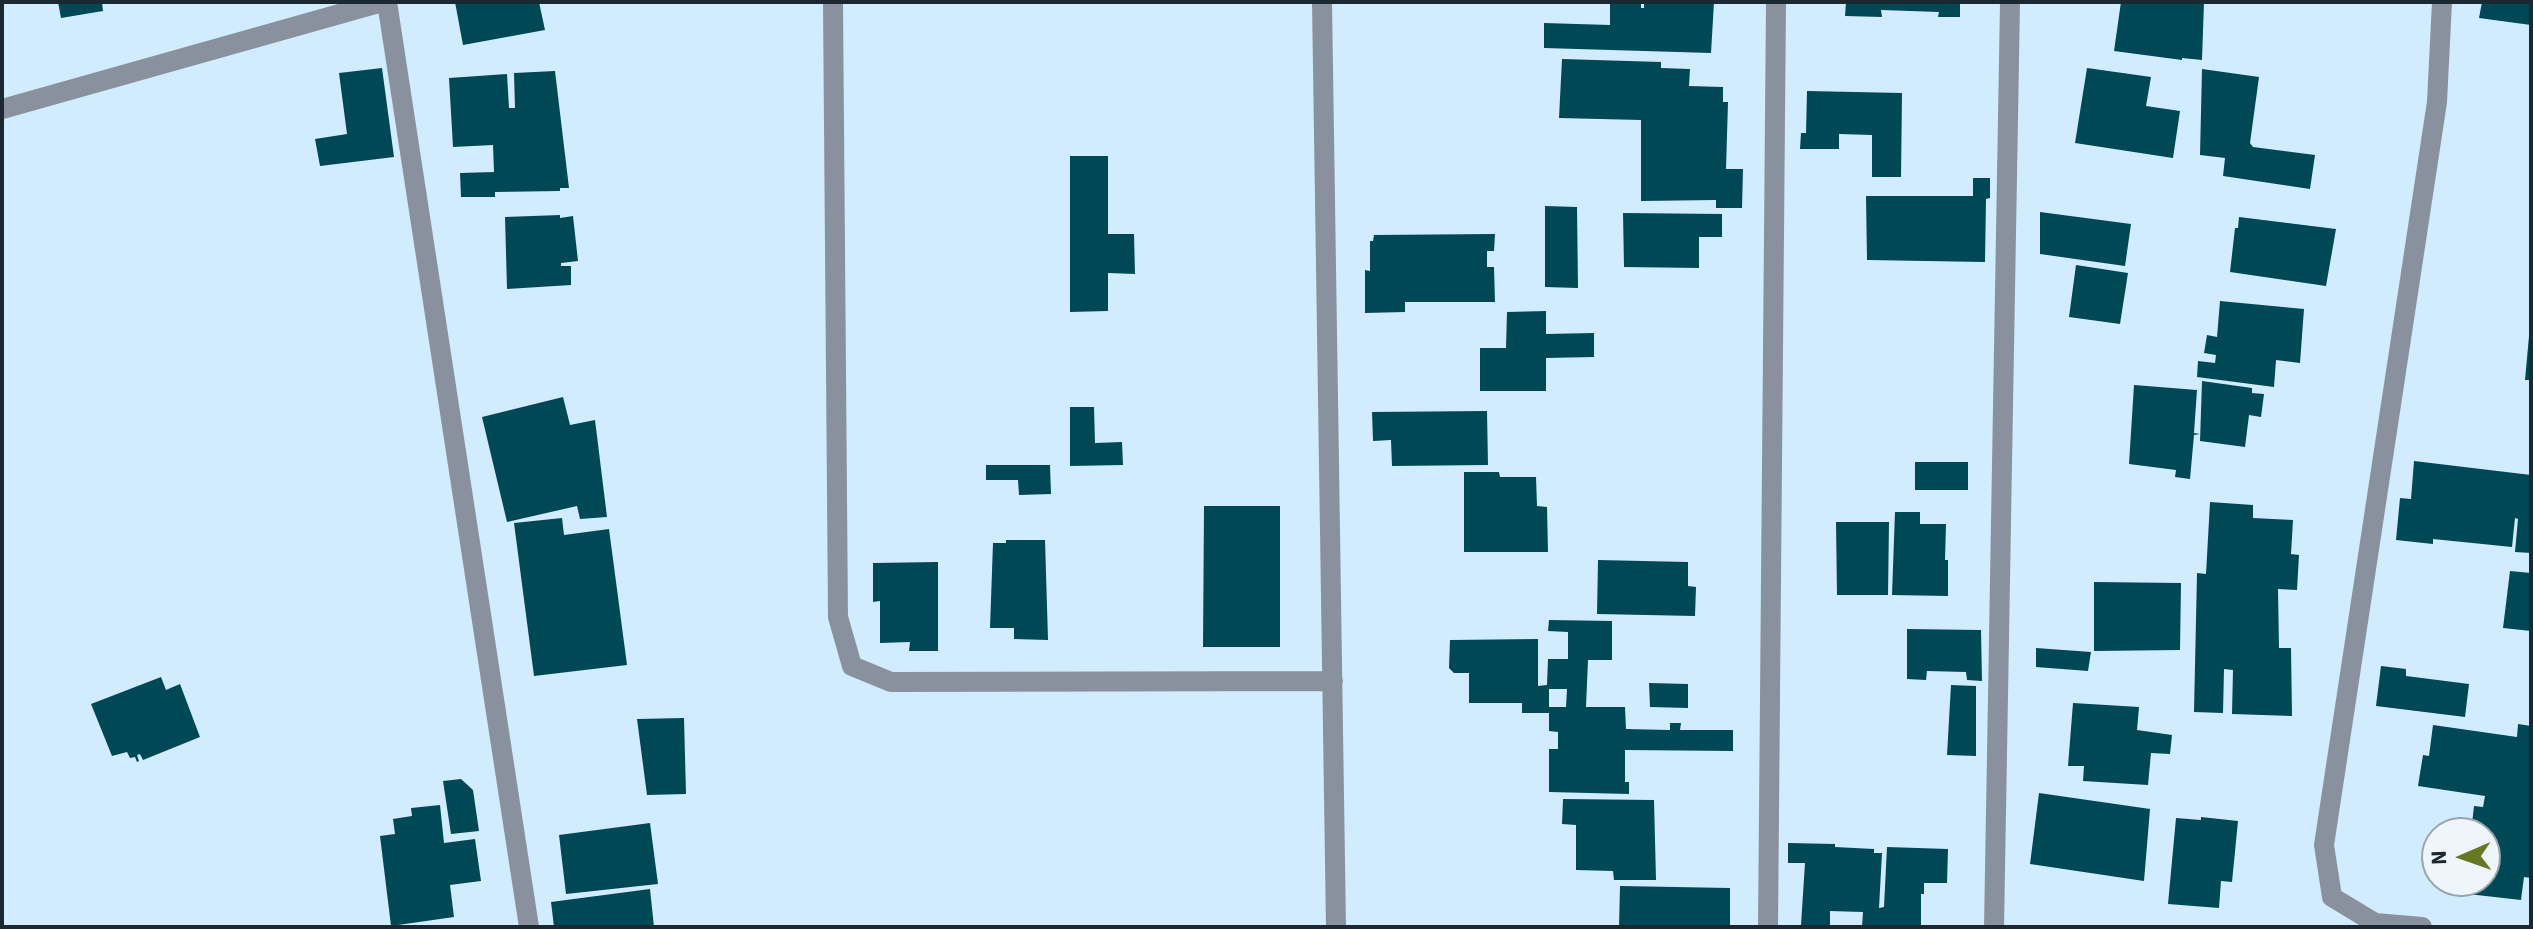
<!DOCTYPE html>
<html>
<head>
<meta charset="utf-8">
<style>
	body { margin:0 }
	#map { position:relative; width:2533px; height:929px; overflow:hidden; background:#d2ecff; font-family:"Source Sans 3",sans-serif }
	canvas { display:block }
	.frame { position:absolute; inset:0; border:4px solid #1c2831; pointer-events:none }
	.north { position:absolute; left:2421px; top:817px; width:80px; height:80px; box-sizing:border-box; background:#eff6fb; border:2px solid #9ba4aa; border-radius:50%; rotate:268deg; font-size:22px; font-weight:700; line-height:32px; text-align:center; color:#1c2831 }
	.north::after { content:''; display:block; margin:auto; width:28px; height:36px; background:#687724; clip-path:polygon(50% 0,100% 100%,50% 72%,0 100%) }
</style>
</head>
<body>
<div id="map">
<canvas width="2533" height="929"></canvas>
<div class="frame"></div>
<div class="north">N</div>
</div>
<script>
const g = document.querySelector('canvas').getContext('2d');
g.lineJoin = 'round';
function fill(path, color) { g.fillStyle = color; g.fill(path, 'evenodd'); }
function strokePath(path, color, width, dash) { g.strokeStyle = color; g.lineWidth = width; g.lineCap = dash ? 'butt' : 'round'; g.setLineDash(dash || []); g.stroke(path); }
const building = new Path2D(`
	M 58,2 L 102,2 L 103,11 L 61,18 Z
	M 455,2 L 539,2 L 545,30 L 463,45 Z
	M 1610,2 L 1641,2 L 1641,8 L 1644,8 L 1644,2 L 1714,2 L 1711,53 L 1544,48 L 1544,23 L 1610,25 Z
	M 1846,2 L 1960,2 L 1960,17 L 1938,17 L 1939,12 L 1881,10 L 1882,17 L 1845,16 Z
	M 2121,2 L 2204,2 L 2202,60 L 2182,58 L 2182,60 L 2114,51 Z
	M 2482,2 L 2531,2 L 2531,25 L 2479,18 Z
	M 1562,59 L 1661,62 L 1661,68 L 1690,69 L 1689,86 L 1723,87 L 1723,102 L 1728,102 L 1726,169 L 1743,169 L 1742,208 L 1716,208 L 1716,200 L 1641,201 L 1641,120 L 1559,118 Z
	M 382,68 L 394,157 L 320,166 L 315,139 L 347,134 L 339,73 Z
	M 2087,68 L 2151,77 L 2146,106 L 2180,111 L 2173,158 L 2075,143 Z
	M 2202,69 L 2259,77 L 2250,143 L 2253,147 L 2315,155 L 2310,189 L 2223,176 L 2225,158 L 2200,155 Z
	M 555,71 L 569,188 L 560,188 L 560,191 L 495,192 L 495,197 L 461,197 L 460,173 L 494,172 L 493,145 L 453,147 L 449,78 L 507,74 L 509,108 L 515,108 L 514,73 Z
	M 1807,91 L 1902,93 L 1901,177 L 1872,177 L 1872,135 L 1839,134 L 1839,149 L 1800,149 L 1801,133 L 1806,133 Z
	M 1070,156 L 1108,156 L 1108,234 L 1134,234 L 1135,274 L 1108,273 L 1108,311 L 1070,312 Z
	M 1973,178 L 1990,178 L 1990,198 L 1986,199 L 1985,262 L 1867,260 L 1866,196 L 1973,196 Z
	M 1545,206 L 1577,207 L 1578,288 L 1545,287 Z
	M 2040,212 L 2131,224 L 2125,266 L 2040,254 Z
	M 1623,213 L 1722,214 L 1722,237 L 1699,237 L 1699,268 L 1624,267 Z
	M 560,215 L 560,218 L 573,216 L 578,261 L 561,263 L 561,266 L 571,266 L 571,285 L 507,289 L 505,217 Z
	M 2239,217 L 2336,229 L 2326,286 L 2230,272 L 2235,228 L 2238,228 Z
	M 1495,234 L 1494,251 L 1487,251 L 1487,267 L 1494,267 L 1495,302 L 1405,302 L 1405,312 L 1365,313 L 1365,270 L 1370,271 L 1370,241 L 1373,241 L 1374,235 Z
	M 2076,265 L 2128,273 L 2120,324 L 2069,317 Z
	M 2220,301 L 2304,309 L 2300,363 L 2276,360 L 2274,387 L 2197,377 L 2198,361 L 2215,363 L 2216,355 L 2204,353 L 2207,335 L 2217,337 Z
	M 1546,311 L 1546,334 L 1594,333 L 1594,357 L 1546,358 L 1546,391 L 1480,391 L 1480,348 L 1506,348 L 1507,312 Z
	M 2529,336 L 2531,336 L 2531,380 L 2525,380 Z
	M 2202,381 L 2252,388 L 2252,393 L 2264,394 L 2261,417 L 2249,415 L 2245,447 L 2200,441 Z
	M 2134,385 L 2197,390 L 2194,433 L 2200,434 L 2194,435 L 2190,479 L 2175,477 L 2176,470 L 2129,464 Z
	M 563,397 L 570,425 L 595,420 L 607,517 L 580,519 L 577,506 L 507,522 L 482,417 Z
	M 1070,407 L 1094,407 L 1095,443 L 1122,442 L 1123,465 L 1070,466 Z
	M 1487,411 L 1488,465 L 1392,466 L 1391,440 L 1373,441 L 1372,412 Z
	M 2414,461 L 2531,475 L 2531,553 L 2515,552 L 2518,519 L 2515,518 L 2512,547 L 2433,539 L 2433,544 L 2396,540 L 2400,498 L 2411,499 Z
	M 1915,462 L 1968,462 L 1968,490 L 1915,490 Z
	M 986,465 L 1050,465 L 1051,494 L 1019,495 L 1018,480 L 986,480 Z
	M 1464,472 L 1499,472 L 1500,477 L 1536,477 L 1537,506 L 1547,507 L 1548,552 L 1464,552 Z
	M 2210,502 L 2253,505 L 2253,518 L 2293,520 L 2291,554 L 2299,555 L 2297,590 L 2278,589 L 2279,648 L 2291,648 L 2292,716 L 2232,714 L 2233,670 L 2224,669 L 2223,713 L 2194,712 L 2197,573 L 2206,574 Z
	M 1204,506 L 1280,506 L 1280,647 L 1203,647 Z
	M 1895,512 L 1920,512 L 1920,524 L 1946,524 L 1945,560 L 1948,560 L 1948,596 L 1892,595 Z
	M 562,518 L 564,535 L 609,529 L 627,665 L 534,676 L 514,523 Z
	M 1836,522 L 1889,522 L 1888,595 L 1837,595 Z
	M 1006,540 L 1045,540 L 1048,640 L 1014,639 L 1014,628 L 990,628 L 993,543 L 1006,543 Z
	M 1598,560 L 1688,562 L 1688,586 L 1696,587 L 1695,616 L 1597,614 Z
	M 938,562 L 938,651 L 909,651 L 910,642 L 880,643 L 880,601 L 873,602 L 873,563 Z
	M 2510,571 L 2531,573 L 2531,631 L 2503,628 Z
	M 2094,582 L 2181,583 L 2180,650 L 2094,651 Z
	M 1549,620 L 1612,621 L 1612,660 L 1588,660 L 1586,707 L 1625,707 L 1626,729 L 1670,730 L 1670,723 L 1681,723 L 1680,730 L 1733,730 L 1733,751 L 1625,750 L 1625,782 L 1629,782 L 1629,794 L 1549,792 L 1549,749 L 1558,749 L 1558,732 L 1549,731 L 1549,713 L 1522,713 L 1522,703 L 1469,703 L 1469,673 L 1454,673 L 1449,668 L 1450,640 L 1538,639 L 1538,686 L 1547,685 L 1548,659 L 1568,659 L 1568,632 L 1548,631 ZM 1549,689 L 1567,689 L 1566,707 L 1549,707 Z
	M 1907,629 L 1981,630 L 1982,681 L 1967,680 L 1966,672 L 1927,671 L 1926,680 L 1907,679 Z
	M 2036,648 L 2091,652 L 2088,671 L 2036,667 Z
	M 2381,666 L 2406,669 L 2406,676 L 2469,684 L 2465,717 L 2376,706 Z
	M 161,677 L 166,690 L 180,684 L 200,737 L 143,760 L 140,754 L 137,755 L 139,761 L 137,762 L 135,757 L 130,758 L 127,752 L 112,756 L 91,704 Z
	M 1649,683 L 1688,684 L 1688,708 L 1650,707 Z
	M 1951,685 L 1976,686 L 1976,756 L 1947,755 Z
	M 2073,703 L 2139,707 L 2137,730 L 2172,735 L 2170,754 L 2151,753 L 2148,785 L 2083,781 L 2084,766 L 2068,766 Z
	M 684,718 L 686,794 L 647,795 L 637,719 Z
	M 2518,724 L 2531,726 L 2531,878 L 2524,877 L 2521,900 L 2468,894 L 2470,881 L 2485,881 L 2485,833 L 2471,833 L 2474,806 L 2483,807 L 2485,796 L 2418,786 L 2423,755 L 2429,756 L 2433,725 L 2517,737 Z
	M 461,779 L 473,790 L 479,831 L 451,834 L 443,781 Z
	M 2039,793 L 2150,809 L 2144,881 L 2030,864 Z
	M 1563,799 L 1654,800 L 1656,880 L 1614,880 L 1613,871 L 1576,870 L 1576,825 L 1562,824 Z
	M 440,805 L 444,843 L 475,839 L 481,881 L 450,885 L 454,917 L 391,926 L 380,836 L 395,834 L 393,819 L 412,816 L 411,808 Z
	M 2201,817 L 2238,821 L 2232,882 L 2221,881 L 2219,908 L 2168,904 L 2176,818 L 2201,820 Z
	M 650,823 L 658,884 L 566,894 L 559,835 Z
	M 1788,843 L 1835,844 L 1835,847 L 1874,849 L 1874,853 L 1882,853 L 1879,908 L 1884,907 L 1887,847 L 1948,849 L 1947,883 L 1924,883 L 1924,894 L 1921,894 L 1921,927 L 1862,927 L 1863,912 L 1830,911 L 1830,926 L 1801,925 L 1805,863 L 1788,863 Z
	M 1620,886 L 1730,888 L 1730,927 L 1619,927 Z
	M 650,889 L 654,927 L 554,927 L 551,902 Z`);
const minor = new Path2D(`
	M 387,2 L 529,927
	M 833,2 L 838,617 L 852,666 L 891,682 L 1333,681
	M 1322,2 L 1336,927
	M 2,109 L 382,2
	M 1768,927 L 1776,2
	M 1994,927 L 2010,2
	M 2422,927 L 2375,923 L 2332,897 L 2324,845 L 2437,102 L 2442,2`);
fill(building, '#004855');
strokePath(minor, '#8a919e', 20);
</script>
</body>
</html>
